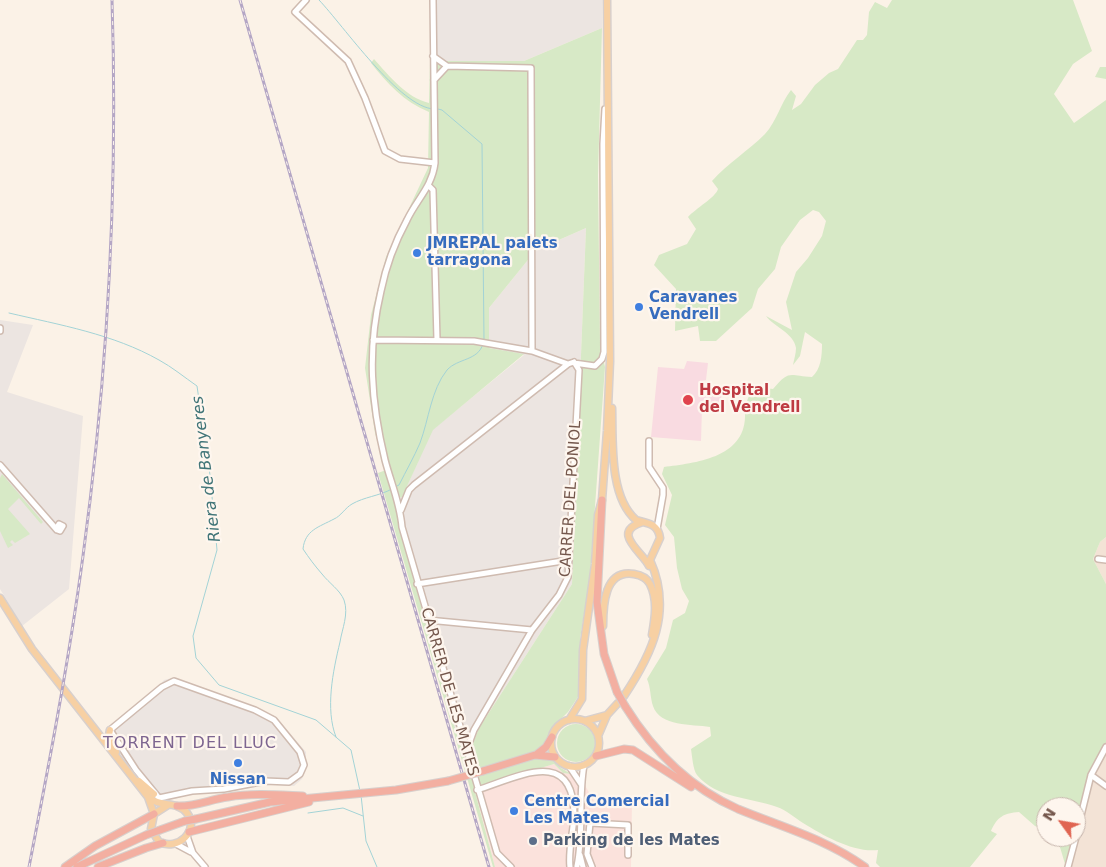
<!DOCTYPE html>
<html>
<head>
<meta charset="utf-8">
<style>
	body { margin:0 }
	#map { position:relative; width:1106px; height:867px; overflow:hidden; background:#fbf2e7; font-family:"DejaVu Sans",sans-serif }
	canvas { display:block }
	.north { position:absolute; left:1036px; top:797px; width:50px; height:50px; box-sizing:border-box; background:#fef6ee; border:1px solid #c7b6ad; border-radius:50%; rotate:302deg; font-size:14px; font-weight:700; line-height:20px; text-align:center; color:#74574c }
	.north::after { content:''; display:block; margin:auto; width:18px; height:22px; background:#e06552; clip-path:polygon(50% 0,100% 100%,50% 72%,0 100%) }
</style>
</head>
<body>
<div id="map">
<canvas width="1106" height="867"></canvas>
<div class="north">N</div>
</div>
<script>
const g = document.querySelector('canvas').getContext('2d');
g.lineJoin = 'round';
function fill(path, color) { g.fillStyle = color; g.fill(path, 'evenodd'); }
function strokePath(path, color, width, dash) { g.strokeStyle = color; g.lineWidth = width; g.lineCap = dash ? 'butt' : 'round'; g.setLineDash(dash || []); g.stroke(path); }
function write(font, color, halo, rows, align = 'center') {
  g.font = font + ' "DejaVu Sans",sans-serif'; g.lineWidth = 4.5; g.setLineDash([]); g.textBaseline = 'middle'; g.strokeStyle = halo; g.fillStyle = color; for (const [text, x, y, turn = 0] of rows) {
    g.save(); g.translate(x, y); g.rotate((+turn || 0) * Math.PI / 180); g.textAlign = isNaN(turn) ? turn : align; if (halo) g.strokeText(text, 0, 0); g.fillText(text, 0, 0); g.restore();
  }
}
const residential = new Path2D(`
	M 1106,537 L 1106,584 L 1093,559 L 1100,542 Z
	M 1106,743 L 1106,867 L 1066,867 L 1073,837 L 1076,837 L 1076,825 L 1087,778 Z`);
const commercial = new Path2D(`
	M 554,764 L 563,773 L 579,775 L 594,801 L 632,801 L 631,867 L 495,867 L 474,788 Z`);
const industrial = new Path2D(`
	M 430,0 L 602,0 L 602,28 L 524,61 L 430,61 Z
	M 586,228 L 572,584 L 479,728 L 474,741 L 460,746 L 400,530 L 394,498 L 402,497 L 432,430 L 524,355 L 489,348 L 489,308 L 536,250 Z
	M 0,320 L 33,325 L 7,392 L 83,416 L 69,589 L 22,626 L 0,589 Z
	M 172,678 L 245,703 L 276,717 L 306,752 L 306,767 L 302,779 L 294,786 L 274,784 L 227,792 L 196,793 L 167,801 L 153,797 L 108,740 L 106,733 L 121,716 L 156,689 L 164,680 Z`);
const medical = new Path2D(`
	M 687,361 L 708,363 L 706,380 L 702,381 L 701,392 L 722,392 L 720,410 L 702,408 L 701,441 L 651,437 L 658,367 L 684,369 Z`);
const green = new Path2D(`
	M 892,0 L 1073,0 L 1092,51 L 1073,64 L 1054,94 L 1074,123 L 1106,100 L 1106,537 L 1100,542 L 1093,559 L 1106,584 L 1106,743 L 1087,778 L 1076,825 L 1076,807 L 1046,807 L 1046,829 L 1035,826 L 1019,812 C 1004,813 997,817 991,831 L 997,834 L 970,867 L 880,867 L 876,863 L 878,850 C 854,853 824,836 803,823 C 795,818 786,810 777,807 C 750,797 717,799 697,775 C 693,770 692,755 691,749 L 711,736 L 710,727 C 692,724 660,727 653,706 C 650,697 651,688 647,679 L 666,648 L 673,620 L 685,613 L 689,601 L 682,589 L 677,568 L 674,537 L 665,525 L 672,495 L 662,474 L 664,467 C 695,463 744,458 745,417 C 746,404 746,395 758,387 L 773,389 C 790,369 789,376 812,377 C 821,369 822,356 822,344 L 805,332 L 800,356 L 793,365 C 794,359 796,354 796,348 C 794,333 774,327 766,316 L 792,330 L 786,302 L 796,272 L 808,258 L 822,236 L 826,221 L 819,212 L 813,210 L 800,220 L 781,247 L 775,269 L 758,289 L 752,308 L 716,341 L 700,341 L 698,326 L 675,331 L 676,289 L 654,265 L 659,255 L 687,244 L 696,229 L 688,217 C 695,209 716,197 718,189 L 712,181 C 728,163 748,151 765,134 C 777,121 780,104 791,90 L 796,96 L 792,110 L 801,104 L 815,85 L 829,73 L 838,69 L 857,40 L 863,40 L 867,35 L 869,12 L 875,2 L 887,8 Z
	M 602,28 L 598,175 L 600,344 L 605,367 L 590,576 L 580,639 L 580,694 L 568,712 L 551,729 L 547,752 L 561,768 L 571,774 L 563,773 L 554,764 L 474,788 L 495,867 L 493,867 L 378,473 L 386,470 L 375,433 L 365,368 L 371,315 L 386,257 L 428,168 L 429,112 C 404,102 387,83 371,63 L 374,59 C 389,76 407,98 429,103 L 430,61 L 524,61 ZM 586,228 L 572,584 L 479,728 L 474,741 L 460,746 L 400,530 L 395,498 L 402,497 L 433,430 L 524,354 L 489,348 L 489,308 L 536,250 Z
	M 1100,67 L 1106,67 L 1106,79 L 1095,77 Z
	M 2,474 L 43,522 L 41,524 L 19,498 L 8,509 L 30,534 L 15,543 L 12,540 L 10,542 L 13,545 L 8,548 L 0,531 L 0,478 Z
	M557 743a19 19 0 1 1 38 0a19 19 0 1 1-38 0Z
	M 1057,837 L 1073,837 L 1068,861 L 1065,864 Z`);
const stream = new Path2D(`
	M 319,0 C 343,25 400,108 434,109
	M 438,109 L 442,110 L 482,144 L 484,340
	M 9,313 C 60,325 113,334 159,360 C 172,367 184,377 197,386 L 210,475 L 217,550 L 193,636 L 196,658 L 219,685 L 316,720 L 351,750 L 360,791
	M 395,487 L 399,485 C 406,471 414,457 420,443 C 429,419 431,390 447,370 C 458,358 478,361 483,344
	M 336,737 C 325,709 333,671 340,642 C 342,629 349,614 344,600 C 340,590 329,583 322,574 C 315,566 309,558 303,549 C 305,530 319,527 334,519 C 341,516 345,508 352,504 C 364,497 379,496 392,489
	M 361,795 L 366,841 L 377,867
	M 308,813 L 343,808 L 363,816`);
const minor = new Path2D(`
	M 306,0 L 295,12 L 348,61 L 365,98 L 385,151 L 400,159 L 435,163
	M 433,0 L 435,163 C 432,187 417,199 407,220 C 395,242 386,266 381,291 C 367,350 371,402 385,460 C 391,483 400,503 402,527 L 497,853 L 511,867
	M 433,56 L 447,66 L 531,68 L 532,351
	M 434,80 L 447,66
	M 429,186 L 433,190 L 437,340
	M 0,331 L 0,328
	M 373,340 L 474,341 L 532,351 L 568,364
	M 574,363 L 595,366 L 602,359 L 604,352 L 603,144 L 605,109
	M 649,441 L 649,467 L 663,488 L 663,495 L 657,529
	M 0,465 L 57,530 L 60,531 L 63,526 L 59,524 L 56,529
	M 401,510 L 409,490 L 414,485 L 568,364 L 574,362
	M 1098,559 L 1106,560
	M 417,584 L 569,560
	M 428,620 L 532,630
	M 174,681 L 255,710 L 274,720 L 300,752 L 304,765 L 300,774 L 289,782 L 265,781 L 224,789 L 192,791 L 159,798 L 136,770 L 110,730 L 162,687 Z
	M 466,752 L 474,730 L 532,630 L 559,595 L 568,577 L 579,370 L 574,362
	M 569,766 L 581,784
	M 1091,775 L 1106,786
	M 477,790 C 518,777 575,745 574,817 C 573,833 568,851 570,867
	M 187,836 L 193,853 L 205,867
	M 1076,836 L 1091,775 L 1106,747
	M 176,844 L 191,852
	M 580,855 L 583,867
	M 577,866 C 584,833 578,798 584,765
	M 592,867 L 587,854 L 590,823 L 628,825 L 628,855
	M 1068,867 L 1076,837`);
const major = new Path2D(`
	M 612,408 C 613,441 609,497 636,520 C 648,524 658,523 660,538 L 650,560 C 673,611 652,654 624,696
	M 643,522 C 609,532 644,553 649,566
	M 0,598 L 32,649 L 148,797 L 154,814
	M 603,626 C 603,606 604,569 634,574 C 640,575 647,578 650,584 C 658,600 655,618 652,635
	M551 743a24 24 0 1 1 48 0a24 24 0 1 1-48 0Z
	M 569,720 L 582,699 L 583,650 L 595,564 L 598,515 L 602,500 L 607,431 L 610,361 L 607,0
	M 585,721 L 607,715
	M 110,730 L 109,735 L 116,752
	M 598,736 L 607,715 L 618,703
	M 139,781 L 154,794
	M 151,799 C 162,807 178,801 187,813 C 200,831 178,851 159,842 L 151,829 L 154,814 L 168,805`);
const highway = new Path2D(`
	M 602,500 L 597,602 L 604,654 L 617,692
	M 625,706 C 653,751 688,787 738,809 C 782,827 826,839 865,867
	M 536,755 L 546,747 L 552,737
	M 596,756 L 624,749 L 633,750 L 691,787
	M 483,771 L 535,755 L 555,757
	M 177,806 C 195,807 211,799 228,797 C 253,793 278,795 303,796
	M 196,819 L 270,802 L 396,790 L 448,781
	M 160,830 L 185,821
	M 189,832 L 309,802
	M 65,867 L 95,846 L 154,814
	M 77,867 L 146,835
	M 98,867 L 146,848 L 163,843`);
const rail = new Path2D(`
	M 240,0 L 489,867
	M 29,867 C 49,764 69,660 83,556 C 108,372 118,186 112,0`);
const highwayBridge = new Path2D(`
	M 617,692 L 625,706
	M 448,781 L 483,771
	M 185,821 L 196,819
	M 146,835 L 160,830`);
const markers = [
	[417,253,5,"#3f7fe0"],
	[639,307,5,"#3f7fe0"],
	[688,400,6,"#e0444e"],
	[238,763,5,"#3f7fe0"],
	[514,811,5,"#3f7fe0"],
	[533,841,5,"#5c6f8a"]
];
const shopNames = [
	["JMREPAL palets",427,244],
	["tarragona",427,261],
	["Caravanes",649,298],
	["Vendrell",649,315],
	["Nissan",238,780,"center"],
	["Centre Comercial",524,802],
	["Les Mates",524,819]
];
const healthNames = [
	["Hospital",699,391],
	["del Vendrell",699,408]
];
const streetNames = [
	["CARRER DEL PONIOL",571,499,-86],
	["CARRER DE LES MATES",449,692,74]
];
const serviceNames = [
	["Parking de les Mates",543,841]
];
const waterNames = [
	["Riera de Banyeres",207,469,-97]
];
const neighbourhoodNames = [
	["TORRENT DEL LLUC",190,744]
];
fill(residential, '#f3e3d6');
fill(commercial, '#fbe2dc');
fill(industrial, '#ece5e1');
fill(medical, '#f9dbe1');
fill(green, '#d7e9c6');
strokePath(stream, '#a3d3d6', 1);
strokePath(minor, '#cfbbb0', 8);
strokePath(major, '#d8d0cd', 9);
strokePath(highway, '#d8d0cd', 9);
strokePath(minor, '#fff', 5);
strokePath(major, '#f7d0a3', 6);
strokePath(highway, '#f3afa1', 7);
strokePath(rail, '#b4a6c5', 3);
strokePath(rail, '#fef6ee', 1, [4]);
strokePath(highwayBridge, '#d8d0cd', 9, []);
strokePath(highwayBridge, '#f3afa1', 7);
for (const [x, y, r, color] of markers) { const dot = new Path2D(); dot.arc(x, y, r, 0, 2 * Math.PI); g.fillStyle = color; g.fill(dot); strokePath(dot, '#fef6ee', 2); }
write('bold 15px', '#366cbe', '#fef6ee', shopNames, 'left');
write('bold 15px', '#be3a42', '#fef6ee', healthNames, 'left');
write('15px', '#74574c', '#fef6ee', streetNames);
write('bold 15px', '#4e5e75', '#fef6ee', serviceNames, 'left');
write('italic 16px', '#417578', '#fef6ee', waterNames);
g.letterSpacing = '1px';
write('16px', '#7d6590', '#fef6ee', neighbourhoodNames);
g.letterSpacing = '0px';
</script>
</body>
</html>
